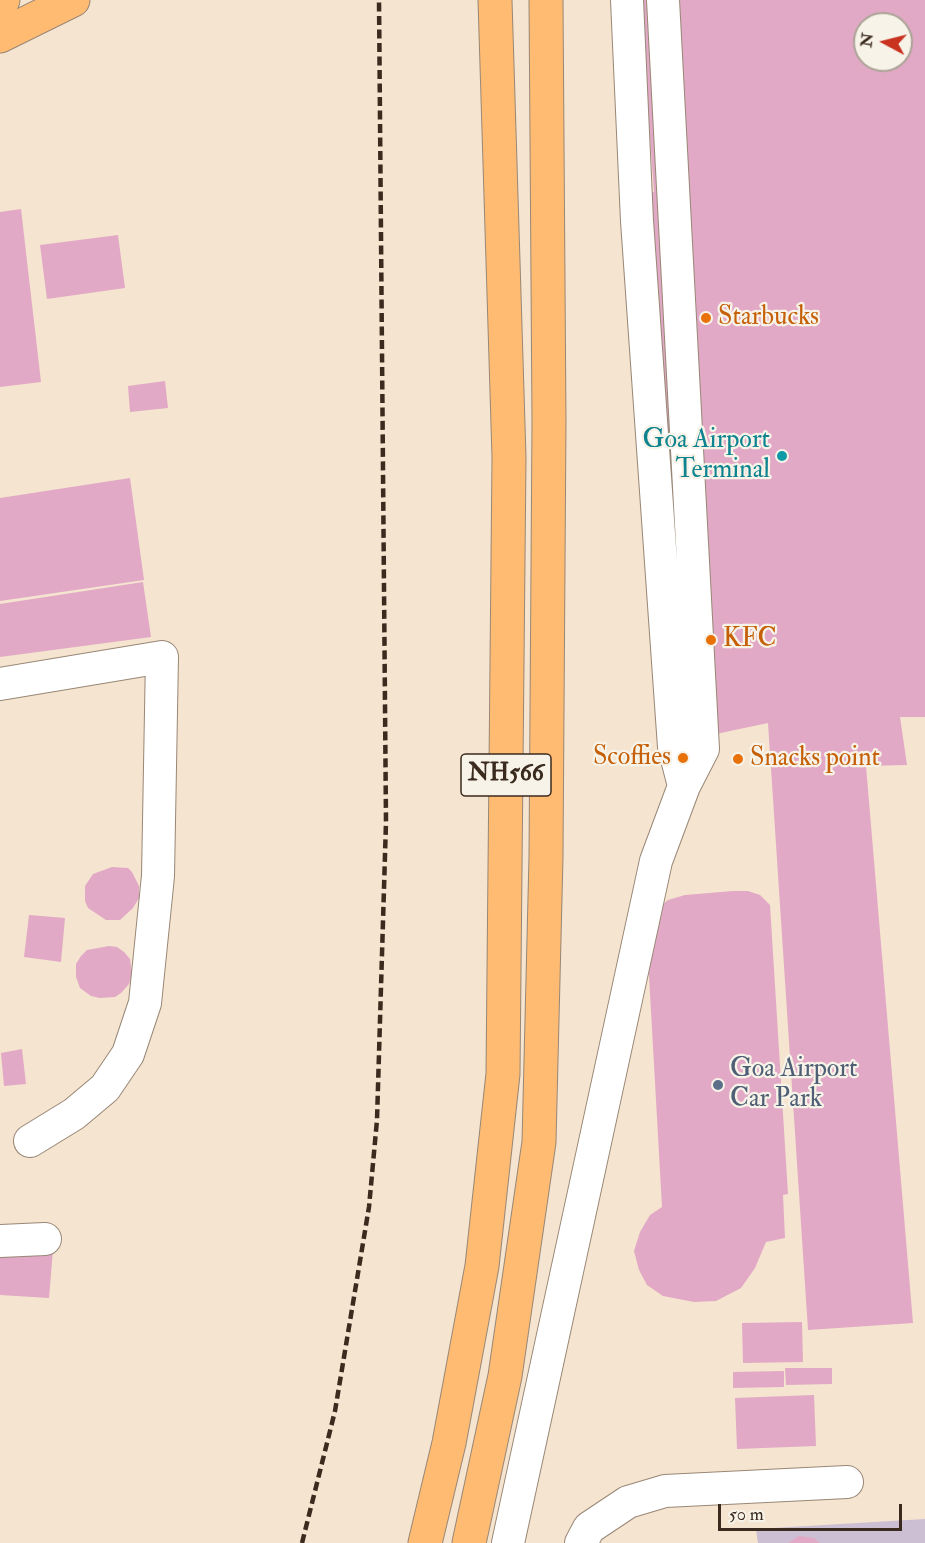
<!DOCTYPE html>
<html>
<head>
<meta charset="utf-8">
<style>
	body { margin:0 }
	#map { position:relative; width:925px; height:1543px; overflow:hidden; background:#f5e4cf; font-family:"IM FELL Double Pica",serif }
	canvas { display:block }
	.north { position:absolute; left:853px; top:12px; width:60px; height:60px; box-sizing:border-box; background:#f7f3e8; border:2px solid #aca397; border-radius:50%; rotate:277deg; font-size:16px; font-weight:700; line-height:24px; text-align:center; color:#3b2a1e }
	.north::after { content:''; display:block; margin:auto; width:21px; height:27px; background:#c8321e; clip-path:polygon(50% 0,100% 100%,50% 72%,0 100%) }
	.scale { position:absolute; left:718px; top:1504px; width:184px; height:27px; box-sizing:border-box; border:3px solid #3b2a1e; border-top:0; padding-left:8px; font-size:18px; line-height:21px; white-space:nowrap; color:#3b2a1e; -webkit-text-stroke:4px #f7f3e8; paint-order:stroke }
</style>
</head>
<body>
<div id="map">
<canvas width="925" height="1543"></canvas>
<div class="north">N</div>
<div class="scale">50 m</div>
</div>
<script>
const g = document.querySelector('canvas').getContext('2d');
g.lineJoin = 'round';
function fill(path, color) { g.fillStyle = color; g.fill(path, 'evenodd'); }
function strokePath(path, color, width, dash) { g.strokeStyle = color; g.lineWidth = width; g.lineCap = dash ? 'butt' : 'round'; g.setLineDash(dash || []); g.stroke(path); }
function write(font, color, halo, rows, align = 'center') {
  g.font = font + ' "IM FELL Double Pica",serif'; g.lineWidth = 4.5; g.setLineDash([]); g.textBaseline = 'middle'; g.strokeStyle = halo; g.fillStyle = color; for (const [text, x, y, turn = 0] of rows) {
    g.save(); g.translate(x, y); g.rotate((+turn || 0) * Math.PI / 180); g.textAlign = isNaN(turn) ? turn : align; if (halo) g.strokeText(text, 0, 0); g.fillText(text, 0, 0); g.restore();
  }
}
const industrial = new Path2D(`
	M 925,1519 L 925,1543 L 758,1543 L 756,1529 Z`);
const building = new Path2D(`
	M 640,0 L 925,0 L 925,717 L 900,717 L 907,765 L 866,766 L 913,1323 L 808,1330 L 768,723 L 659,746 L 619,195 L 654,192 ZM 865,24 L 901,24 L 901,60 L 865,60 Z
	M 21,209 L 41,382 L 0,387 L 0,212 Z
	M 118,235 L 125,288 L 47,299 L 40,245 Z
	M 165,381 L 168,408 L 130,412 L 128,386 Z
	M 130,478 L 144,580 L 0,601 L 0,498 Z
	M 143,582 L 151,637 L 0,657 L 0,604 Z
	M 112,867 L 128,868 L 132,872 L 139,886 L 139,898 L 133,908 L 120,920 L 106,920 L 88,908 L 85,901 L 85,886 L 93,874 Z
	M 733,891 L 748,891 L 760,895 L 770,905 L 788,1194 L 783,1195 L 785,1238 L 766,1242 L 755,1268 L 741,1288 L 716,1301 L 694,1302 L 663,1296 L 647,1285 L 639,1270 L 634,1251 L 640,1232 L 650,1215 L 662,1207 L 647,940 L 657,909 L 668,900 L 685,895 Z
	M 29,915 L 65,918 L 61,962 L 24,957 Z
	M 109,946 L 117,947 L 124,952 L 130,959 L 132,974 L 129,984 L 121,993 L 115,997 L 100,998 L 91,996 L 80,988 L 76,977 L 76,964 L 81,956 L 87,950 Z
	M 22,1049 L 26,1084 L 4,1086 L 1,1053 Z
	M 0,1248 L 53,1250 L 49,1298 L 0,1295 Z
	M 802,1322 L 803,1362 L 743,1363 L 742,1323 Z
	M 785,1368 L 832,1368 L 832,1384 L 786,1385 Z
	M 784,1371 L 784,1387 L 733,1388 L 733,1372 Z
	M 814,1395 L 816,1446 L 737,1449 L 735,1398 Z
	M 799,1536 L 814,1538 L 820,1543 L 788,1543 Z`);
const minor = new Path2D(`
	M 627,0 L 637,221 L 674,747 L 684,786
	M 0,684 L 162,657 L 158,876 L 145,1003 L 128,1054 L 105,1088 L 74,1114 L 30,1141
	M 0,1241 L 45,1239
	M 508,1543 L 656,861 L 684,786 L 703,749 L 663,0
	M 581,1543 L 589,1528 L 628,1502 L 665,1491 L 847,1482`);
const highway = new Path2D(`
	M 0,1 L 3,0
	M 0,36 L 73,0
	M 425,1543 L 449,1443 L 482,1266 L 503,1074 L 509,457 L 495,0
	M 469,1543 L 505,1376 L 539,1142 L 546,857 L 549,421 L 546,0`);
const rail = new Path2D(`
	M 302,1543 L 335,1411 L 369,1207 L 377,1120 L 386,822 L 379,0`);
const markers = [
	[706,318,6,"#e8710a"],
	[782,456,6,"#0f9aa8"],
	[711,640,6,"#e8710a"],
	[683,758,6,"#e8710a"],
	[738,759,6,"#e8710a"],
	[718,1085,6,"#5c6f8a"]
];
const shields = [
	[506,775,90]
];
const shieldNames = [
	["NH566",506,775]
];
const foodNames = [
	["Starbucks",718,318],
	["KFC",723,640],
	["Scoffies",671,758,"right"],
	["Snacks point",750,759]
];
const cultureNames = [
	["Goa Airport",770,441],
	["Terminal",770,471]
];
const serviceNames = [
	["Goa Airport",730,1070],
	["Car Park",730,1100]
];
fill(industrial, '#ccbed3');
fill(building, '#e1a9c5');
strokePath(minor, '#988776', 34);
strokePath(highway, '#988776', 35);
strokePath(minor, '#fff', 32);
strokePath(highway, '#ffbb71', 33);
strokePath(rail, '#3b2a1e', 4.5, [9, 4.5]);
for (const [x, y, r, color] of markers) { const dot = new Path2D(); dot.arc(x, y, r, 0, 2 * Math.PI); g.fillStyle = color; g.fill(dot); strokePath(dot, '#f7f3e8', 2); }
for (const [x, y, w] of shields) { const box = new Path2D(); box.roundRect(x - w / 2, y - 21, w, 42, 4.5); g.fillStyle = '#f7f3e8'; g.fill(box); strokePath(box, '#3b2a1e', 1.5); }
write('bold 24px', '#3b2a1e', null, shieldNames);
write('26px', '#c56008', '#f7f3e8', foodNames, 'left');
write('26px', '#0d838f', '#f7f3e8', cultureNames, 'right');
write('26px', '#4e5e75', '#f7f3e8', serviceNames, 'left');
</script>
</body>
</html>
